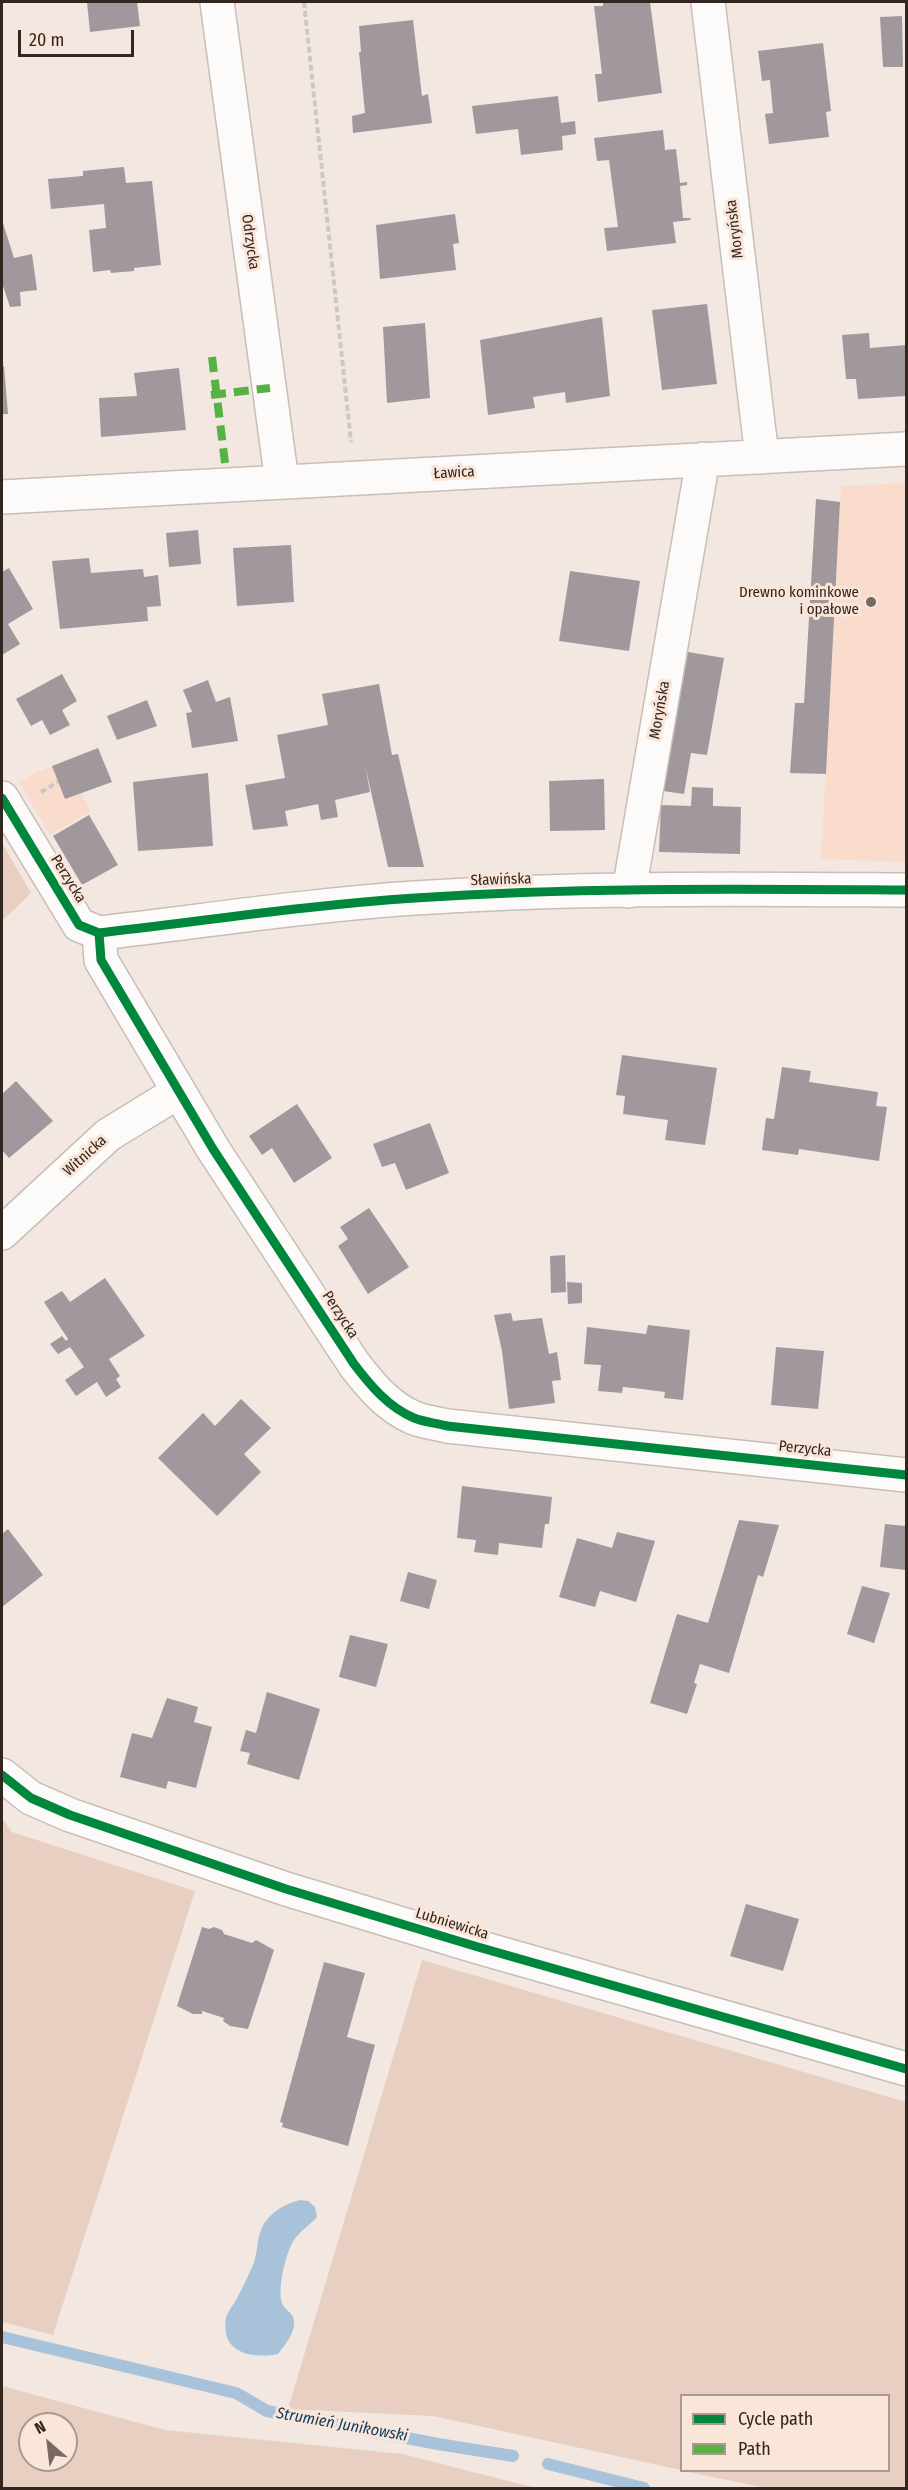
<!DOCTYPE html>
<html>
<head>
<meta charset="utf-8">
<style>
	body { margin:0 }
	#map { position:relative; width:908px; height:2490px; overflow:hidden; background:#f2e7e1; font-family:"Fira Sans Condensed",sans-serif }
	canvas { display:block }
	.frame { position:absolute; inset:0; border:3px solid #33261e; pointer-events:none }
	.legend { position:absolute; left:680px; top:2394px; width:210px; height:78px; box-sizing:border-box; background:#fae5d9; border:2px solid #aa998e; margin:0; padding:8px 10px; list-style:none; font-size:18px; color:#33261e }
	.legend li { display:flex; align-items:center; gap:12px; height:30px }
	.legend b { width:30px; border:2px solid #aa998e }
	.north { position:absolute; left:18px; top:2412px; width:60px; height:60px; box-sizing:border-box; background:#fae5d9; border:2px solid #aa998e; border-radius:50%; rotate:332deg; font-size:16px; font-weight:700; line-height:24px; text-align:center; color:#33261e }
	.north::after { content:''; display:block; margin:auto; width:21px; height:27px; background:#766a62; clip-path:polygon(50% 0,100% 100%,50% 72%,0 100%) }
	.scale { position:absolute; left:18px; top:30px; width:116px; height:27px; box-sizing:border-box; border:3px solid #33261e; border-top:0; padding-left:8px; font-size:18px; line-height:21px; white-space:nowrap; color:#33261e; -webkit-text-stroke:4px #fae5d9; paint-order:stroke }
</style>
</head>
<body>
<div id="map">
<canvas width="908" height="2490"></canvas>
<div class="frame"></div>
<ul class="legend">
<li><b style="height:8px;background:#00873e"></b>Cycle path</li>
<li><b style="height:8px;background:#56b245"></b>Path</li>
</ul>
<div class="north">N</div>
<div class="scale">20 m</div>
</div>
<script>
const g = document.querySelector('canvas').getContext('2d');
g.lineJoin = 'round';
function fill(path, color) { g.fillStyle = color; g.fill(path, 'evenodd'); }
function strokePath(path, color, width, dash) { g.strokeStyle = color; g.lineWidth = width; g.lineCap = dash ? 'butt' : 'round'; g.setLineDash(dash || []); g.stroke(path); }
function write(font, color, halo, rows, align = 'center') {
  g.font = font + ' "Fira Sans Condensed",sans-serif'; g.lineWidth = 6; g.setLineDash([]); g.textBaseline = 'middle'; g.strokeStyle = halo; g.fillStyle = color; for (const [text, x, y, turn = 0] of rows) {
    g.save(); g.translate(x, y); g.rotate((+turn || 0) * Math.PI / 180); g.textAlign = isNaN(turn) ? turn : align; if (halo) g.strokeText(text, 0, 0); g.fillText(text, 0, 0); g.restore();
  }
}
const built = new Path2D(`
	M 906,483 L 906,862 L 821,859 L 841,486 Z
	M 69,760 L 81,793 L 91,811 L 50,835 L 19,782 L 37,772 Z`);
const green = new Path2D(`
	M 2,843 L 31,893 L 2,921 Z
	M 2,1818 L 12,1832 L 195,1891 L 53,2335 L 2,2322 Z
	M 422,1960 L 906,2102 L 906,2488 L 766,2488 L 683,2471 L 888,2470 L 888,2396 L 682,2396 L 681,2470 L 433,2416 L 288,2409 Z
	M 2,2386 L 165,2430 L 402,2454 L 536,2488 L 2,2488 ZM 30,2424 L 66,2424 L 66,2460 L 30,2460 Z`);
const water = new Path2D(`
	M 300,2200 L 308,2201 L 315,2207 L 317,2217 C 310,2225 299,2232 294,2240 C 286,2252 277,2289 282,2303 C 284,2309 291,2312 293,2317 C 298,2330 285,2345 278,2354 C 251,2359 220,2353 226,2318 C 228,2311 234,2304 237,2298 C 243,2287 248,2276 253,2265 C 259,2251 256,2233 266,2221 C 275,2209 286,2204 300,2200 Z`);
const stream = new Path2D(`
	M 2,2337 L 236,2393 L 267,2411 L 438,2444 L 513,2456
	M 548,2464 L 644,2488`);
const building = new Path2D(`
	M 87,2 L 137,2 L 140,26 L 90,32 Z
	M 603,2 L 622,2 L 622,3 L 650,2 L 662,93 L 598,102 L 595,74 L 602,74 L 594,6 L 603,6 Z
	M 902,16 L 903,67 L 883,67 L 880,17 Z
	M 413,20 L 422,96 L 428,94 L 432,123 L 353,133 L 352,116 L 365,113 L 359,52 L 361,52 L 359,26 Z
	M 823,43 L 831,111 L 826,112 L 829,137 L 769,144 L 765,114 L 773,113 L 770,80 L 762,81 L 758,51 Z
	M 558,96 L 561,123 L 575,121 L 576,134 L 562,136 L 563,150 L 521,155 L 518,129 L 476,134 L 472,106 Z
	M 663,130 L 665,150 L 676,149 L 680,183 L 687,182 L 687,185 L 680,186 L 683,218 L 690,218 L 691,220 L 673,222 L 676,243 L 607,251 L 604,228 L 618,227 L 609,160 L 597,161 L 594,138 Z
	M 124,167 L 126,183 L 152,181 L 161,265 L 134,268 L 134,271 L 111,273 L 110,270 L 93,272 L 89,230 L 106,228 L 104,204 L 51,209 L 48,179 L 83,176 L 83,171 Z
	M 455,214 L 459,243 L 453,244 L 456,270 L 380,279 L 376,225 Z
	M 2,220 L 14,258 L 32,254 L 37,290 L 20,292 L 21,306 L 10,307 L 2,283 Z
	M 707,304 L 717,384 L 662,390 L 652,310 Z
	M 602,317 L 610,396 L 566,403 L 565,392 L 533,397 L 535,408 L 488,415 L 480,340 Z
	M 425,323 L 430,398 L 387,403 L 383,327 Z
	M 869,333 L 870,348 L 906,345 L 906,396 L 858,399 L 856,379 L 846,379 L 842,335 Z
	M 2,366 L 4,366 L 8,414 L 2,414 Z
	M 179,368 L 186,430 L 101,437 L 99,398 L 137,396 L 134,373 Z
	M 816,499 L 840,502 L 826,774 L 790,773 L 795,703 L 804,703 Z
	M 198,530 L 201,564 L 169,567 L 166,533 Z
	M 291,545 L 294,602 L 237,606 L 233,548 Z
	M 89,558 L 91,573 L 143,569 L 144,577 L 158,575 L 161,606 L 147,607 L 148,621 L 60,629 L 52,561 Z
	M 9,568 L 33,609 L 8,624 L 20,644 L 2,655 L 2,572 Z
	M 570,571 L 640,581 L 629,651 L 559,641 Z
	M 688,652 L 724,658 L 707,755 L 691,753 L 684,794 L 663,791 Z
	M 62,674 L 77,701 L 62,710 L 70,725 L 50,735 L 42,720 L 31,726 L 16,699 Z
	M 208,680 L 216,702 L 230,697 L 238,741 L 192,748 L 186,713 L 192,712 L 183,690 Z
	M 379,684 L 392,755 L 398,754 L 424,867 L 388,867 L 365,765 L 370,792 L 335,800 L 338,817 L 321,820 L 318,804 L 285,811 L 288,826 L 253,830 L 245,785 L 285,778 L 277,735 L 328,725 L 322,694 Z
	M 147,700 L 157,726 L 117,740 L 107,716 Z
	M 98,748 L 112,782 L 65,799 L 52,766 Z
	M 208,773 L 213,846 L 138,851 L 133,782 Z
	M 604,779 L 605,830 L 550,831 L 549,781 Z
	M 692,787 L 713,788 L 713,806 L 741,807 L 740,854 L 659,852 L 661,805 L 691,806 Z
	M 89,815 L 118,865 L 82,885 L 53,836 Z
	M 622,1055 L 717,1068 L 705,1145 L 665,1140 L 668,1120 L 623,1114 L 625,1096 L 616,1095 Z
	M 782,1067 L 811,1071 L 809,1082 L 878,1092 L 876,1106 L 887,1107 L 879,1161 L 799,1149 L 798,1155 L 762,1150 L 766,1118 L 774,1119 Z
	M 16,1081 L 53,1121 L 9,1158 L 2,1150 L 2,1094 Z
	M 297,1104 L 332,1158 L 294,1183 L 272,1148 L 262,1155 L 249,1136 Z
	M 430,1123 L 449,1173 L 406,1190 L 395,1163 L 382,1167 L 373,1144 Z
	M 369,1208 L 409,1267 L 368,1294 L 338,1246 L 348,1239 L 340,1227 Z
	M 565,1255 L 566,1292 L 551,1293 L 550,1256 Z
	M 105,1278 L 145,1336 L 109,1359 L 120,1376 L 116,1379 L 121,1387 L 106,1397 L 97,1382 L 76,1396 L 65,1380 L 84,1367 L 70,1347 L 58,1354 L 50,1344 L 62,1336 L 66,1341 L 68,1339 L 44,1302 L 62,1291 L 70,1302 Z
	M 567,1282 L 582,1283 L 582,1303 L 568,1304 Z
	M 511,1313 L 513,1321 L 542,1318 L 549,1354 L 557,1352 L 561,1380 L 552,1381 L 555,1403 L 509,1409 L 502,1351 L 494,1315 Z
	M 648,1325 L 690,1330 L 683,1400 L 664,1398 L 665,1392 L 642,1389 L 623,1387 L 622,1393 L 598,1391 L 601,1365 L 584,1364 L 587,1327 L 646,1334 Z
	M 776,1347 L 824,1351 L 818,1409 L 771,1405 Z
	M 241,1399 L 271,1428 L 244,1454 L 261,1472 L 217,1516 L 158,1458 L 203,1413 L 215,1426 Z
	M 462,1486 L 552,1497 L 549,1524 L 545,1524 L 542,1548 L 499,1543 L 498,1555 L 474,1552 L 476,1540 L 457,1538 Z
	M 739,1520 L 779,1525 L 763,1577 L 758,1575 L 729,1673 L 700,1664 L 694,1683 L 697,1684 L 687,1714 L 650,1703 L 677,1614 L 708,1623 Z
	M 885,1524 L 906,1526 L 906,1570 L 880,1567 Z
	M 8,1529 L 43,1575 L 2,1607 L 2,1534 Z
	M 617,1532 L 655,1541 L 636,1602 L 600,1591 L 595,1607 L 559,1597 L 577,1538 L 612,1548 Z
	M 408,1572 L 437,1580 L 429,1609 L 400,1601 Z
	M 862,1586 L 890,1593 L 874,1643 L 847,1634 Z
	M 350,1635 L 388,1644 L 376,1687 L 339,1677 Z
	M 267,1692 L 320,1709 L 299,1780 L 247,1764 L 250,1753 L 240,1751 L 246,1730 L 256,1733 Z
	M 167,1698 L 198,1707 L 194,1722 L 212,1727 L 196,1788 L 168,1781 L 166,1789 L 120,1777 L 132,1733 L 152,1738 Z
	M 746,1904 L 799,1919 L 783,1971 L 730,1956 Z
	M 202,1927 L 209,1929 L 214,1927 L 222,1930 L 224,1934 L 252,1943 L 256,1940 L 274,1950 L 248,2029 L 230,2026 L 223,2021 L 224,2018 L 202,2011 L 202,2014 L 193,2014 L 177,2006 Z
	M 324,1962 L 365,1973 L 347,2037 L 375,2045 L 348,2146 L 282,2127 L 283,2123 L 280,2122 Z`);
const path = new Path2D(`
	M 304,2 L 351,442
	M 41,792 L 58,782`);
const minor = new Path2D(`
	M 217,2 L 282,482
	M 708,2 L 762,457
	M 2,497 L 906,449
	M 2,798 L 79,925 L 99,933 C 204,921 309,905 415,898 C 578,887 743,889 906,890
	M 629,891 L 703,459
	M 99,933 L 101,960 L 213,1149 L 354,1364 C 370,1385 388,1407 414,1418 C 424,1422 436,1423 447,1426 L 906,1475
	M 2,1233 L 108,1135 L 178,1092
	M 2,1775 L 31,1798 L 70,1815 L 286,1889 L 478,1947 L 906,2069`);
const quiet = new Path2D(`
	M 212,357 L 225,463
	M 211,395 L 270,388`);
const cycleway = new Path2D(`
	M 2,798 L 79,925 L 99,933 C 204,921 309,905 415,898 C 578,887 743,889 906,890
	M 99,933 L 101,960 L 213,1149 L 354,1364 C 370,1385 388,1407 414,1418 C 424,1422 436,1423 447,1426 L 906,1475
	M 2,1775 L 31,1798 L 70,1815 L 286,1889 L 478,1947 L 906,2069`);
const markers = [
	[871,602,6,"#766a62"]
];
const streetNames = [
	["Moryńska",735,229,-97],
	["Odrzycka",250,242,82],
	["Ławica",454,473,-3],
	["Moryńska",660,710,-80],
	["Perzycka",68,879,58],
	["Sławińska",501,880,-2],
	["Witnicka",85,1156,-42],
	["Perzycka",340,1315,57],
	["Perzycka",805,1449,6],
	["Lubniewicka",452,1924,17]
];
const poiNames = [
	["Drewno kominkowe",859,593],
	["i opałowe",859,610]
];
const waterNames = [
	["Strumień Junikowski",342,2425,10]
];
fill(built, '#f9dccc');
fill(green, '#e8cfc1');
fill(water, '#a8c3d9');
strokePath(stream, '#a8c3d9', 12);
fill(building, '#a1989e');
strokePath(minor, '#c9beb7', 36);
strokePath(path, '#ccc8c4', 4, [6, 3]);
strokePath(minor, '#fdfbfa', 33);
strokePath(quiet, '#56b245', 8, [15, 8]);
strokePath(cycleway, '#00873e', 9);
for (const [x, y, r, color] of markers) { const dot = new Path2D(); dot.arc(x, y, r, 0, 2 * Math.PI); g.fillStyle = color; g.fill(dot); strokePath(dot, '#fae5d9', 2); }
write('15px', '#33261e', '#fae5d9', streetNames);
write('15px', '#33261e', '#fae5d9', poiNames, 'right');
write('italic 16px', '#0d3f61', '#fae5d9', waterNames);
</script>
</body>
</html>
